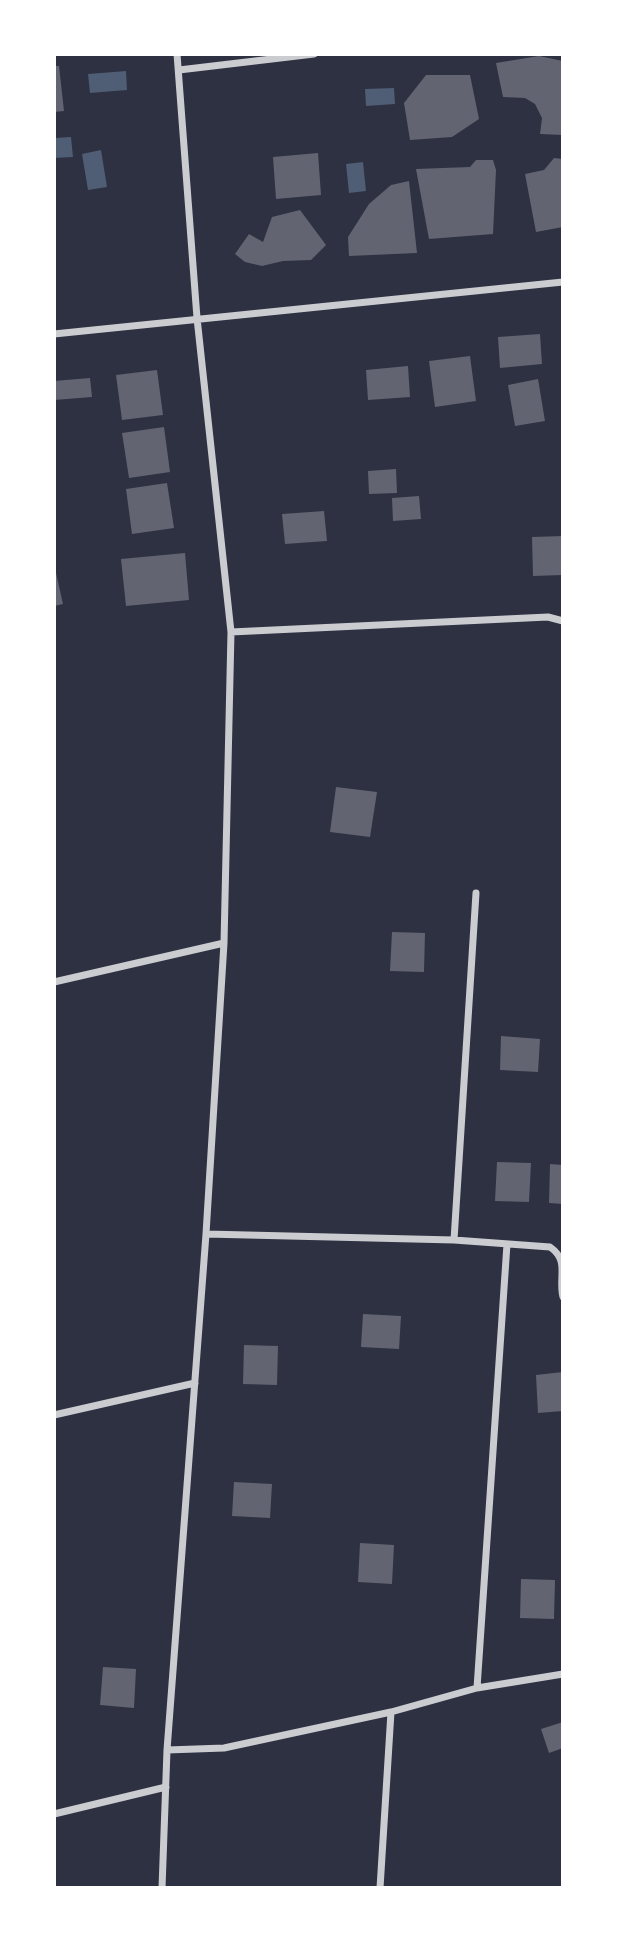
<!DOCTYPE html>
<html>
<head>
<meta charset="utf-8">
<style>
	body { margin:0 }
	#map { position:relative; width:617px; height:1942px; overflow:hidden; background:#2d3142; font-family:Jost,sans-serif }
	canvas { display:block }
	.frame { position:absolute; inset:0; border:56px solid #fff; pointer-events:none }
</style>
</head>
<body>
<div id="map">
<canvas width="617" height="1942"></canvas>
<div class="frame"></div>
</div>
<script>
const g = document.querySelector('canvas').getContext('2d');
g.lineJoin = 'round';
function fill(path, color) { g.fillStyle = color; g.fill(path, 'evenodd'); }
function strokePath(path, color, width, dash) { g.strokeStyle = color; g.lineWidth = width; g.lineCap = dash ? 'butt' : 'round'; g.setLineDash(dash || []); g.stroke(path); }
const water = new Path2D(`
	M 126,71 L 127,90 L 90,93 L 88,74 Z
	M 394,88 L 395,104 L 366,106 L 365,89 Z
	M 71,137 L 73,157 L 54,158 L 54,138 Z
	M 101,150 L 107,187 L 88,190 L 82,154 Z
	M 363,162 L 366,191 L 349,193 L 346,164 Z`);
const building = new Path2D(`
	M 539,56 L 563,61 L 563,135 L 540,134 L 542,118 L 535,104 L 525,98 L 503,97 L 496,63 Z
	M 54,66 L 59,66 L 64,111 L 54,112 Z
	M 426,75 L 470,75 L 479,119 L 452,137 L 410,140 L 404,103 Z
	M 318,153 L 321,195 L 276,199 L 273,157 Z
	M 554,158 L 563,159 L 563,227 L 536,232 L 525,174 L 544,170 Z
	M 476,160 L 493,160 L 496,170 L 493,234 L 429,239 L 416,169 L 470,167 Z
	M 409,181 L 417,253 L 349,256 L 348,237 L 369,204 L 391,185 Z
	M 300,210 L 326,245 L 311,260 L 283,261 L 262,266 L 245,262 L 235,254 L 249,234 L 263,242 L 272,217 Z
	M 540,334 L 542,364 L 500,368 L 498,337 Z
	M 470,356 L 476,401 L 435,407 L 429,361 Z
	M 408,366 L 410,397 L 368,400 L 366,370 Z
	M 157,370 L 163,415 L 122,420 L 116,375 Z
	M 90,378 L 92,397 L 54,400 L 54,381 Z
	M 538,379 L 545,421 L 515,426 L 508,385 Z
	M 164,427 L 170,472 L 129,478 L 122,433 Z
	M 396,469 L 397,493 L 369,494 L 368,471 Z
	M 167,483 L 174,528 L 132,534 L 126,489 Z
	M 419,496 L 421,519 L 393,521 L 392,498 Z
	M 324,511 L 327,541 L 285,544 L 282,514 Z
	M 563,536 L 563,575 L 533,576 L 532,537 Z
	M 185,553 L 189,600 L 126,606 L 121,559 Z
	M 54,564 L 63,604 L 54,606 Z
	M 336,787 L 377,792 L 370,837 L 330,832 Z
	M 392,932 L 425,933 L 424,972 L 390,971 Z
	M 501,1036 L 540,1039 L 538,1072 L 500,1070 Z
	M 497,1162 L 531,1163 L 529,1202 L 495,1201 Z
	M 550,1164 L 563,1165 L 563,1204 L 549,1203 Z
	M 363,1314 L 401,1316 L 399,1349 L 361,1347 Z
	M 244,1345 L 278,1346 L 277,1385 L 243,1384 Z
	M 563,1372 L 563,1411 L 538,1413 L 536,1375 Z
	M 234,1482 L 272,1484 L 270,1518 L 232,1516 Z
	M 360,1543 L 394,1545 L 392,1584 L 358,1582 Z
	M 521,1579 L 555,1580 L 554,1619 L 520,1618 Z
	M 103,1667 L 136,1669 L 134,1708 L 100,1705 Z
	M 563,1722 L 563,1748 L 549,1753 L 541,1729 Z`);
const minor = new Path2D(`
	M 179,70 L 314,54
	M 54,334 L 563,282
	M 231,632 L 548,617 L 563,621
	M 54,982 L 224,943
	M 206,1234 L 454,1240 L 550,1247 C 570,1261 558,1277 563,1297
	M 454,1240 L 476,893
	M 54,1415 L 195,1383
	M 477,1688 L 507,1244
	M 167,1750 L 224,1748 L 391,1712 L 477,1688 L 563,1674
	M 54,1814 L 166,1787
	M 162,1888 L 167,1750 L 206,1234 L 224,943 L 231,632 L 197,318 L 177,54
	M 380,1888 L 391,1712`);
fill(water, '#4f5d75');
fill(building, '#626471');
strokePath(minor, '#caccd0', 7);
</script>
</body>
</html>
